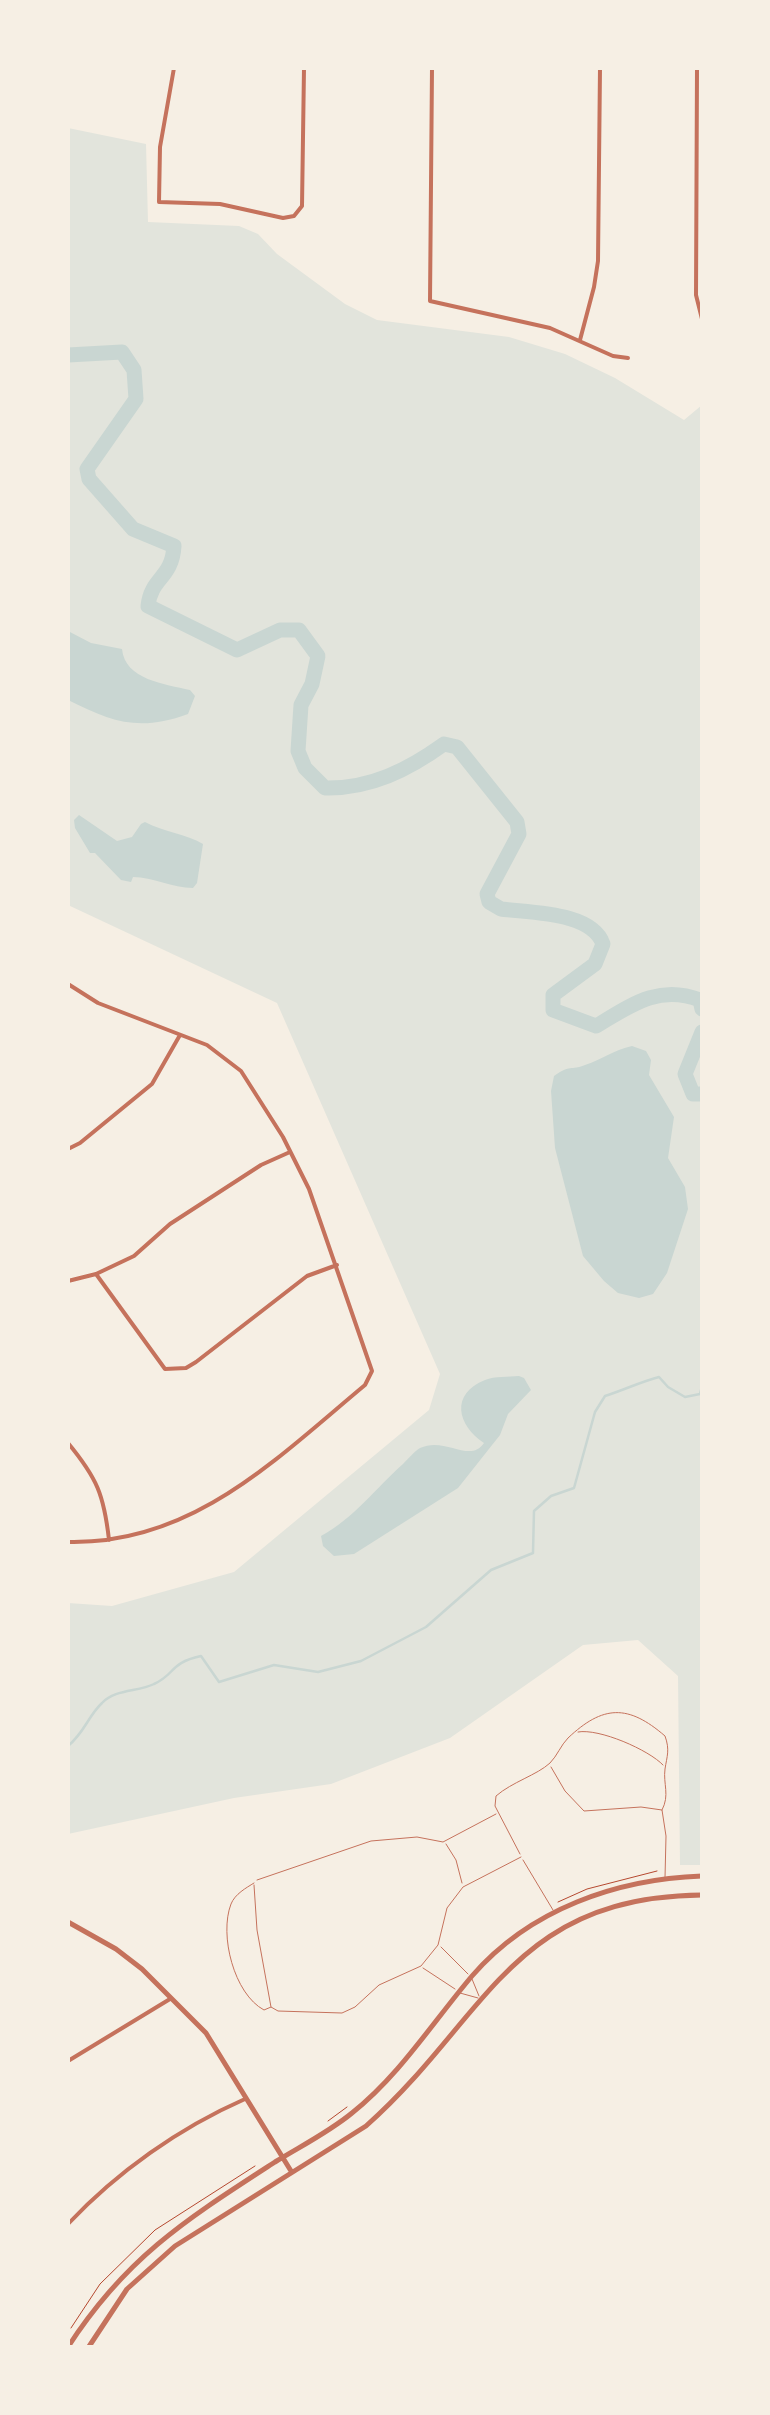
<!DOCTYPE html>
<html>
<head>
<meta charset="utf-8">
<style>
	body { margin:0 }
	#map { position:relative; width:770px; height:2415px; overflow:hidden; background:#f6efe4; font-family:Manrope,sans-serif }
	canvas { display:block }
	.frame { position:absolute; inset:0; border:70px solid #f6efe4; pointer-events:none }
</style>
</head>
<body>
<div id="map">
<canvas width="770" height="2415"></canvas>
<div class="frame"></div>
</div>
<script>
const g = document.querySelector('canvas').getContext('2d');
g.lineJoin = 'round';
function fill(path, color) { g.fillStyle = color; g.fill(path, 'evenodd'); }
function strokePath(path, color, width, dash) { g.strokeStyle = color; g.lineWidth = width; g.lineCap = dash ? 'butt' : 'round'; g.setLineDash(dash || []); g.stroke(path); }
const green = new Path2D(`
	M 68,128 L 146,144 L 148,222 L 239,226 L 258,234 L 277,254 L 345,304 L 377,320 L 509,337 L 565,354 L 615,378 L 684,420 L 702,405 L 702,1865 L 680,1865 L 678,1676 L 638,1640 L 583,1645 L 450,1738 L 331,1784 L 234,1798 L 68,1834 L 68,1603 L 112,1606 L 234,1572 L 429,1410 L 440,1374 L 277,1003 L 68,905 Z`);
const water = new Path2D(`
	M 68,631 L 91,643 L 122,649 C 125,680 165,684 190,690 L 195,696 L 188,714 C 139,732 112,722 68,700 Z
	M 79,815 L 117,841 L 132,837 L 141,824 L 145,822 C 164,832 186,834 203,844 L 197,883 L 193,888 C 172,888 153,877 133,877 L 131,882 L 121,880 L 95,853 L 90,853 L 75,828 L 74,820 Z
	M 632,1046 L 646,1051 L 651,1060 L 649,1075 L 674,1117 L 668,1158 L 685,1187 L 688,1209 L 667,1273 L 653,1294 L 639,1298 L 618,1293 L 604,1281 L 583,1256 L 555,1148 L 551,1091 L 554,1076 C 571,1064 570,1071 585,1065 C 603,1059 611,1051 632,1046 Z
	M 519,1376 L 524,1378 L 531,1390 L 508,1414 L 500,1435 L 458,1488 L 354,1554 L 334,1556 L 323,1546 L 321,1536 C 354,1518 376,1488 403,1464 C 408,1459 415,1451 420,1448 C 445,1436 470,1464 484,1443 C 457,1425 450,1394 485,1380 C 495,1376 508,1377 519,1376 Z`);
const stream = new Path2D(`
	M 68,1746 C 85,1732 88,1716 102,1703 C 115,1689 138,1692 154,1684 C 176,1674 169,1663 201,1656 L 219,1682 L 274,1665 L 318,1672 L 361,1661 L 426,1627 L 491,1570 L 533,1553 L 534,1511 L 551,1496 L 574,1488 L 595,1412 L 605,1396 C 624,1390 640,1382 659,1377 L 668,1387 L 685,1397 L 700,1394 L 702,1386`);
const river = new Path2D(`
	M 68,355 L 122,352 L 134,370 L 136,399 L 87,469 L 89,479 L 133,529 L 174,546 C 172,579 151,577 148,606 L 237,650 L 280,630 L 299,630 L 318,656 L 312,684 L 301,705 L 298,751 L 305,768 L 325,788 C 370,789 408,770 444,744 L 457,747 L 517,822 L 519,834 L 487,894 L 489,902 L 501,909 C 531,913 592,912 603,944 L 595,964 L 553,995 L 553,1010 L 596,1026 C 631,1005 659,984 700,1000 L 702,1009
	M 702,1032 L 685,1074 L 693,1094 L 702,1094`);
const path = new Path2D(`
	M 558,1902 L 587,1889 L 657,1871
	M 328,2121 L 347,2107
	M 71,2328 L 100,2284 L 155,2230 L 255,2166`);
const service = new Path2D(`
	M 578,1732 C 599,1728 649,1750 663,1765
	M 551,1767 L 565,1791 L 584,1811 L 641,1807 L 662,1810 L 666,1836 L 665,1878
	M 446,1844 L 456,1860 L 462,1883
	M 520,1854 L 495,1806 L 496,1796 C 512,1782 537,1775 550,1763 C 557,1756 561,1745 568,1738 C 603,1705 628,1704 665,1736 C 670,1750 667,1756 665,1769 C 663,1784 670,1795 662,1810
	M 523,1860 L 553,1910
	M 257,1880 L 371,1841 L 417,1837 L 443,1842 L 496,1814
	M 254,1883 C 246,1888 235,1894 231,1904 C 219,1935 234,1994 264,2010 L 271,2007 L 278,2011 L 342,2013 L 355,2007 L 379,1985 L 421,1966 L 438,1945 L 447,1908 L 463,1887 L 521,1857
	M 254,1885 L 257,1930 L 271,2007
	M 441,1947 L 468,1974
	M 423,1968 L 455,1989
	M 472,1979 L 479,1996
	M 460,1993 L 478,1998`);
const minor = new Path2D(`
	M 174,68 L 160,147 L 159,202 L 220,204 L 283,218 L 294,216 L 302,206 L 304,68
	M 432,68 L 430,301 L 550,328 L 613,356 L 628,358
	M 697,68 L 696,295 L 702,319
	M 580,340 L 594,287 L 598,261 L 600,68
	M 68,984 L 98,1003 L 207,1045 L 241,1071 L 283,1137 L 309,1189 L 372,1371 L 365,1385 C 276,1459 192,1545 68,1542
	M 68,1149 L 80,1143 L 152,1084 L 180,1035
	M 96,1274 L 165,1369 L 186,1368 L 196,1362 L 307,1276 L 337,1265
	M 68,1281 L 96,1274 L 134,1256 L 170,1224 L 261,1165 L 290,1152
	M 68,1443 C 97,1478 104,1495 109,1540
	M 68,2061 L 170,1999
	M 68,2224 C 117,2172 179,2128 245,2099`);
const tertiary = new Path2D(`
	M 68,1922 L 116,1949 L 142,1969 L 206,2033 L 291,2171
	M 68,2347 C 126,2257 187,2219 275,2162 C 301,2146 329,2132 352,2113 C 399,2076 433,2022 472,1976 C 530,1909 617,1879 702,1876
	M 88,2348 L 127,2289 L 175,2246 L 366,2126 C 487,2019 510,1897 702,1895`);
fill(green, '#e2e4dc');
fill(water, '#c9d6d2');
strokePath(stream, '#c9d6d2', 2.5);
strokePath(river, '#c9d6d2', 15);
strokePath(path, '#b5482f', 1);
strokePath(service, '#c5725c', 1);
strokePath(minor, '#c5725c', 4);
strokePath(tertiary, '#c5725c', 5);
</script>
</body>
</html>
